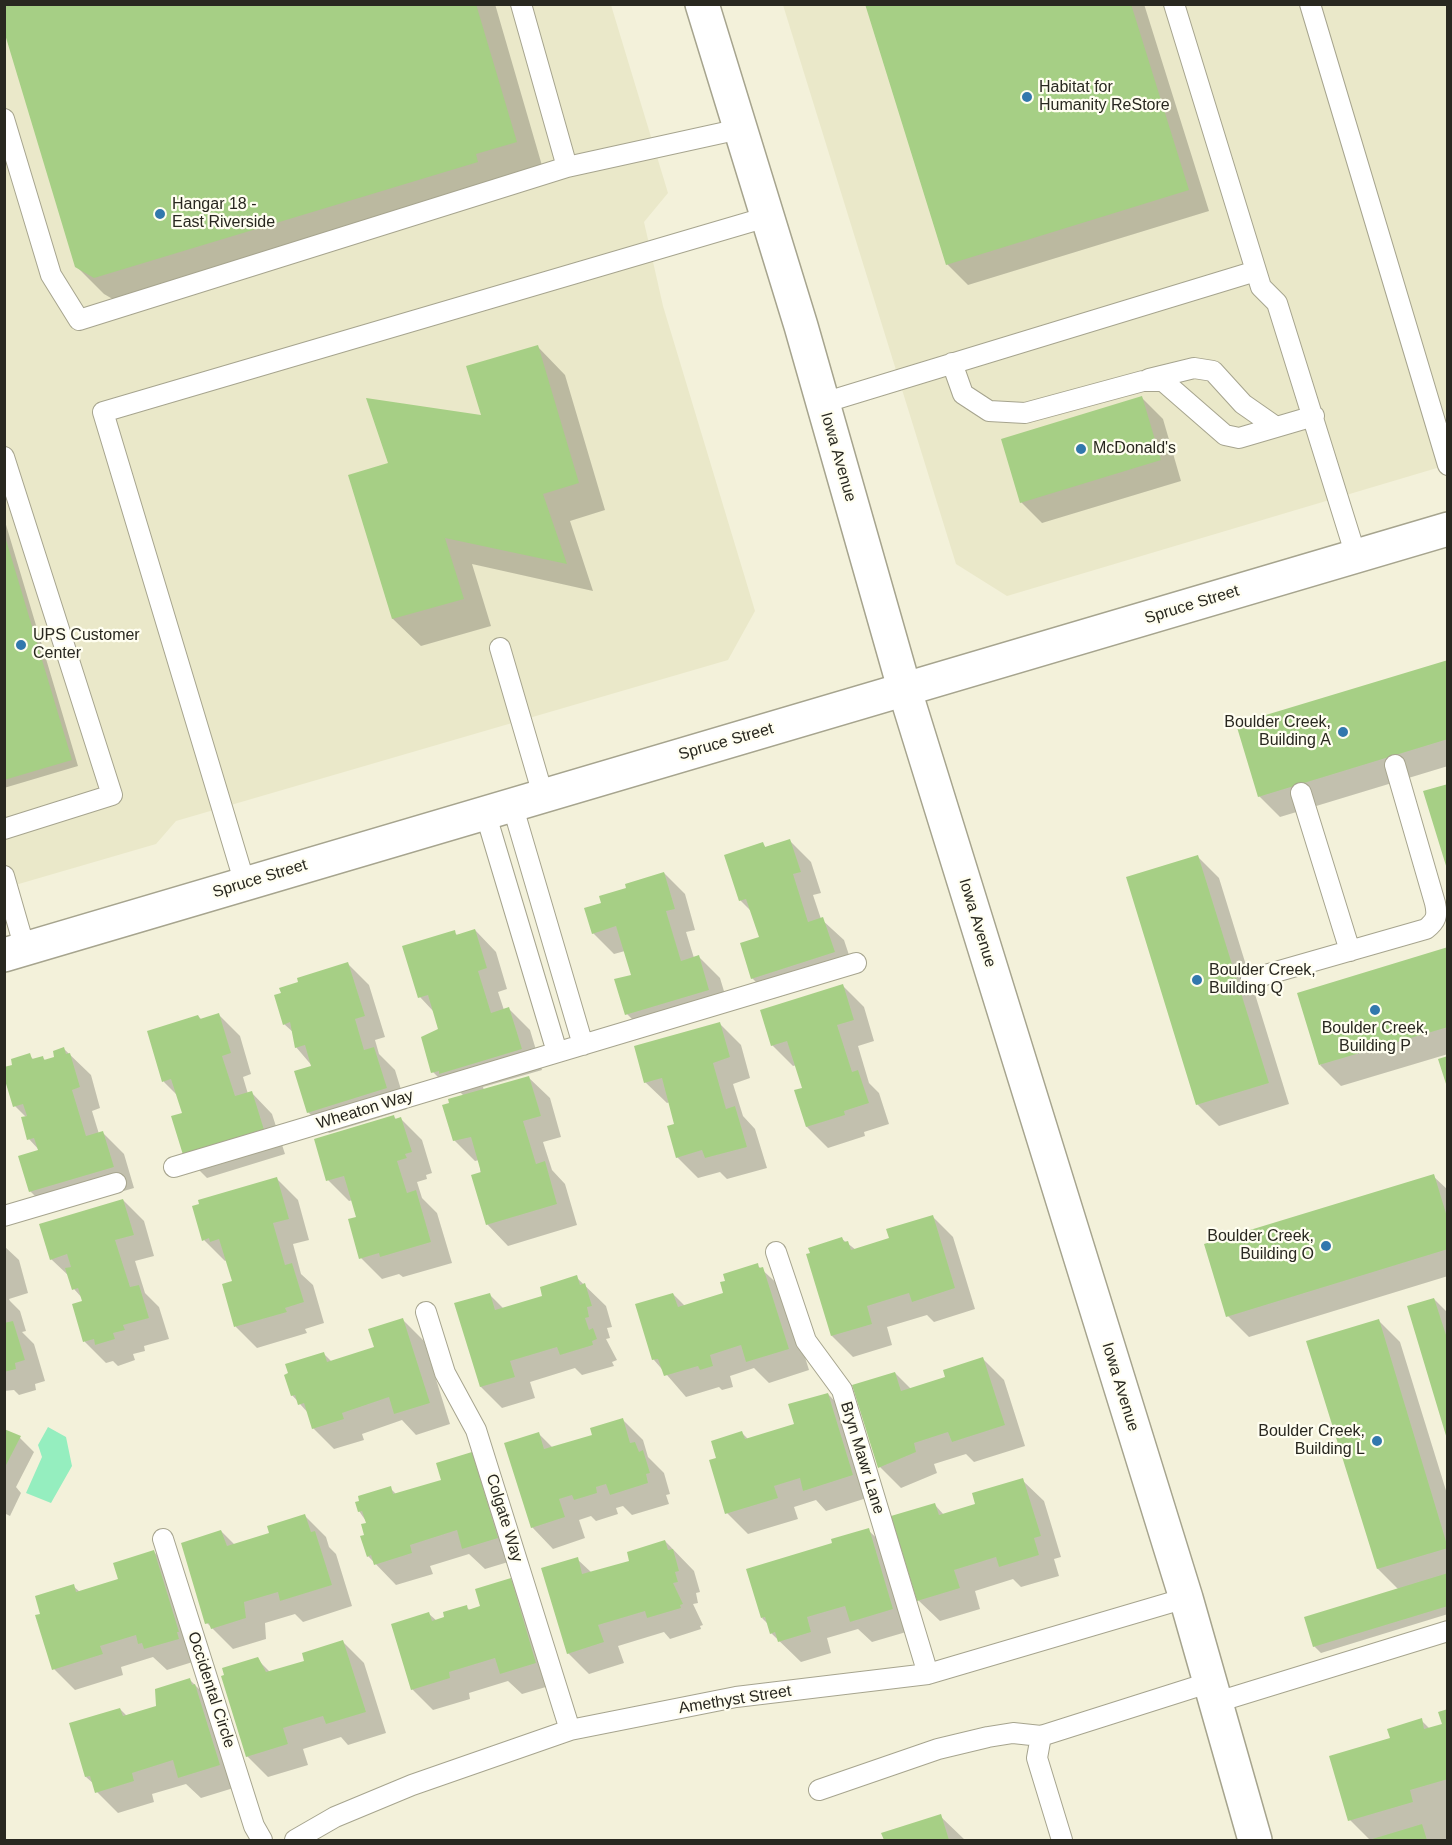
<!DOCTYPE html>
<html>
<head>
<meta charset="utf-8">
<style>
	body { margin:0 }
	#map { position:relative; width:1452px; height:1845px; overflow:hidden; background:#f3f1da; font-family:Arial,sans-serif }
	canvas { display:block }
	.frame { position:absolute; inset:0; border:6px solid #292820; pointer-events:none }
</style>
</head>
<body>
<div id="map">
<canvas width="1452" height="1845"></canvas>
<div class="frame"></div>
</div>
<script>
const g = document.querySelector('canvas').getContext('2d');
g.lineJoin = 'round';
function fill(path, color) { g.fillStyle = color; g.fill(path, 'evenodd'); }
function strokePath(path, color, width, dash) { g.strokeStyle = color; g.lineWidth = width; g.lineCap = dash ? 'butt' : 'round'; g.setLineDash(dash || []); g.stroke(path); }
function write(font, color, halo, rows, align = 'center') {
  g.font = font + ' Arial,sans-serif'; g.lineWidth = 4.5; g.setLineDash([]); g.textBaseline = 'middle'; g.strokeStyle = halo; g.fillStyle = color; for (const [text, x, y, turn = 0] of rows) {
    g.save(); g.translate(x, y); g.rotate((+turn || 0) * Math.PI / 180); g.textAlign = isNaN(turn) ? turn : align; if (halo) g.strokeText(text, 0, 0); g.fillText(text, 0, 0); g.restore();
  }
}
const built = new Path2D(`
	M 5,5 L 611,5 L 668,193 L 644,222 L 663,306 L 755,611 L 728,660 L 176,821 L 156,844 L 5,888 Z
	M 783,5 L 1447,5 L 1447,465 L 1007,596 L 956,564 Z`);
const water = new Path2D(`
	M 48,1427 L 66,1437 L 72,1466 L 51,1503 L 26,1493 L 42,1457 L 38,1445 Z`);
const shadow = new Path2D(`
	M 4,4 L 495,4 L 543,169 L 123,305 L 104,294 L 76,266 Z
	M 867,4 L 1144,4 L 1209,211 L 968,285 L 947,264 Z
	M 538,347 L 565,375 L 605,510 L 570,521 L 593,591 L 472,564 L 491,626 L 421,646 L 393,619 L 390,464 L 483,417 Z
	M 1142,398 L 1163,419 L 1181,481 L 1042,523 L 1021,502 Z
	M 4,518 L 78,766 L 4,788 Z
	M 1448,662 L 1448,766 L 1280,817 L 1259,796 Z
	M 790,841 L 811,862 L 821,893 L 813,895 L 821,919 L 844,940 L 855,973 L 773,999 L 752,978 L 760,938 L 752,912 L 740,900 L 763,844 L 766,848 Z
	M 1198,857 L 1219,878 L 1289,1104 L 1219,1126 L 1197,1104 Z
	M 664,873 L 685,894 L 695,930 L 686,932 L 694,958 L 699,957 L 720,978 L 730,1011 L 648,1035 L 627,1014 L 633,976 L 625,951 L 614,954 L 593,933 L 603,904 Z
	M 475,930 L 496,952 L 507,989 L 498,992 L 504,1010 L 509,1009 L 530,1030 L 542,1070 L 483,1087 L 484,1090 L 528,1077 L 550,1098 L 561,1137 L 543,1142 L 552,1170 L 565,1184 L 577,1225 L 508,1246 L 487,1224 L 479,1160 L 475,1161 L 454,1140 L 464,1096 L 459,1091 L 454,1093 L 433,1072 L 440,1029 L 434,1012 L 420,997 L 454,932 L 458,936 Z
	M 1448,949 L 1448,1054 L 1341,1086 L 1320,1065 Z
	M 348,964 L 369,985 L 385,1037 L 375,1040 L 379,1054 L 395,1070 L 407,1109 L 329,1133 L 308,1112 L 313,1067 L 296,1047 L 294,1033 L 284,1024 Z
	M 843,986 L 864,1007 L 874,1041 L 858,1046 L 869,1083 L 879,1093 L 889,1124 L 864,1132 L 865,1136 L 828,1148 L 807,1127 L 804,1089 L 797,1065 L 793,1066 L 772,1045 Z
	M 219,1015 L 240,1036 L 251,1074 L 243,1077 L 248,1094 L 251,1092 L 272,1114 L 285,1154 L 207,1178 L 186,1157 L 184,1114 L 178,1096 L 164,1082 L 148,1032 L 198,1016 L 202,1020 Z
	M 720,1024 L 741,1045 L 750,1078 L 733,1084 L 743,1116 L 755,1129 L 767,1168 L 727,1179 L 720,1172 L 698,1178 L 677,1157 L 676,1125 L 670,1102 L 667,1103 L 645,1082 Z
	M 64,1049 L 91,1075 L 100,1108 L 92,1111 L 99,1134 L 103,1133 L 124,1154 L 134,1188 L 51,1212 L 30,1191 L 40,1151 L 29,1139 L 26,1117 L 15,1106 L 14,1066 L 29,1055 L 34,1060 L 42,1057 L 46,1061 L 56,1058 Z
	M 394,1117 L 397,1120 L 401,1119 L 422,1140 L 432,1173 L 426,1175 L 427,1179 L 417,1182 L 422,1198 L 437,1213 L 452,1263 L 403,1277 L 399,1274 L 382,1279 L 361,1258 L 358,1218 L 353,1200 L 349,1201 L 328,1180 Z
	M 1433,1176 L 1448,1190 L 1448,1276 L 1249,1337 L 1228,1316 Z
	M 277,1179 L 298,1200 L 309,1240 L 293,1244 L 301,1274 L 313,1285 L 324,1323 L 305,1329 L 307,1333 L 257,1348 L 236,1327 L 234,1282 L 227,1260 L 225,1261 L 204,1240 Z
	M 123,1200 L 144,1221 L 154,1256 L 135,1261 L 145,1293 L 159,1307 L 169,1339 L 144,1346 L 145,1351 L 133,1354 L 135,1360 L 118,1366 L 113,1361 L 106,1363 L 85,1342 L 74,1305 L 84,1302 L 83,1299 L 74,1289 L 70,1277 L 51,1259 Z
	M 932,1216 L 953,1237 L 975,1309 L 934,1322 L 927,1315 L 887,1327 L 892,1345 L 853,1357 L 832,1336 L 842,1239 L 856,1250 L 891,1239 Z
	M 4,1246 L 19,1260 L 28,1293 L 9,1299 L 10,1301 L 20,1311 L 26,1331 L 22,1332 L 34,1344 L 45,1381 L 35,1384 L 36,1390 L 19,1395 L 14,1390 L 4,1391 Z
	M 757,1265 L 784,1290 L 809,1370 L 769,1383 L 754,1368 L 730,1376 L 733,1387 L 722,1390 L 719,1387 L 686,1397 L 654,1360 L 673,1294 L 685,1306 L 725,1293 Z
	M 576,1277 L 606,1306 L 612,1327 L 607,1328 L 610,1338 L 606,1339 L 617,1360 L 612,1362 L 614,1366 L 582,1375 L 575,1368 L 530,1382 L 535,1398 L 502,1408 L 481,1387 L 456,1304 L 489,1294 L 504,1309 L 544,1297 Z
	M 1434,1299 L 1448,1313 L 1448,1436 L 1409,1307 Z
	M 403,1320 L 424,1341 L 450,1424 L 416,1435 L 402,1420 L 362,1434 L 364,1440 L 334,1449 L 313,1428 L 309,1414 L 292,1395 L 324,1354 L 332,1362 L 376,1348 Z
	M 1379,1321 L 1400,1342 L 1448,1497 L 1448,1614 L 1321,1653 L 1314,1646 L 1399,1590 L 1378,1569 Z
	M 983,1359 L 1004,1380 L 1025,1446 L 974,1462 L 966,1454 L 934,1464 L 937,1473 L 901,1488 L 880,1467 L 895,1373 L 911,1389 L 947,1378 Z
	M 828,1394 L 849,1416 L 873,1496 L 826,1511 L 816,1500 L 794,1507 L 798,1519 L 748,1534 L 727,1513 L 718,1459 L 742,1433 L 748,1439 L 796,1425 Z
	M 622,1419 L 643,1440 L 648,1457 L 664,1473 L 670,1494 L 666,1495 L 669,1504 L 632,1515 L 623,1506 L 616,1508 L 618,1514 L 596,1521 L 591,1516 L 579,1520 L 585,1538 L 553,1549 L 532,1527 L 539,1434 L 553,1448 L 594,1436 Z
	M 4,1430 L 20,1438 L 34,1452 L 16,1487 L 21,1493 L 10,1516 L 4,1513 Z
	M 472,1454 L 493,1475 L 518,1559 L 485,1569 L 469,1554 L 430,1566 L 433,1574 L 396,1585 L 368,1556 L 368,1524 L 359,1511 L 390,1488 L 397,1495 L 443,1481 Z
	M 1022,1480 L 1044,1501 L 1061,1557 L 1054,1559 L 1059,1576 L 1021,1587 L 1013,1579 L 975,1591 L 980,1609 L 940,1621 L 918,1600 L 935,1505 L 944,1515 L 977,1505 Z
	M 305,1516 L 326,1537 L 329,1547 L 336,1554 L 352,1606 L 303,1622 L 295,1614 L 265,1623 L 266,1639 L 233,1649 L 207,1623 L 221,1531 L 235,1545 L 271,1534 Z
	M 868,1530 L 890,1551 L 913,1630 L 872,1642 L 858,1629 L 827,1638 L 831,1653 L 801,1662 L 771,1633 L 769,1625 L 762,1618 L 833,1544 Z
	M 665,1541 L 694,1571 L 700,1592 L 696,1593 L 698,1603 L 693,1604 L 703,1625 L 700,1626 L 701,1629 L 670,1639 L 664,1632 L 618,1646 L 624,1663 L 589,1674 L 568,1653 L 577,1559 L 592,1573 L 631,1562 Z
	M 154,1552 L 175,1573 L 199,1660 L 167,1670 L 153,1657 L 121,1667 L 123,1675 L 75,1690 L 54,1669 L 73,1586 L 80,1592 L 120,1580 Z
	M 510,1579 L 531,1600 L 556,1684 L 522,1694 L 508,1681 L 469,1693 L 470,1699 L 433,1710 L 412,1689 L 429,1614 L 437,1621 L 466,1607 L 471,1611 L 482,1607 Z
	M 343,1642 L 364,1663 L 386,1733 L 348,1745 L 341,1737 L 303,1749 L 308,1765 L 268,1777 L 247,1756 L 257,1659 L 271,1673 L 306,1662 Z
	M 190,1680 L 211,1701 L 240,1786 L 201,1798 L 186,1784 L 152,1794 L 154,1802 L 118,1813 L 97,1792 L 94,1784 L 86,1777 L 120,1709 L 127,1716 L 158,1707 Z
	M 1448,1711 L 1448,1840 L 1370,1840 L 1350,1820 L 1392,1739 L 1421,1720 L 1430,1729 L 1444,1725 Z
	M 940,1816 L 965,1840 L 885,1840 L 883,1834 Z`);
const building = new Path2D(`
	M 4,4 L 476,4 L 517,142 L 476,154 L 478,162 L 94,278 L 75,267 L 4,31 Z
	M 865,4 L 1131,4 L 1189,190 L 946,265 Z
	M 538,345 L 579,483 L 543,494 L 567,564 L 445,538 L 464,599 L 392,619 L 348,475 L 388,463 L 366,398 L 481,415 L 466,366 Z
	M 1142,396 L 1161,460 L 1020,503 L 1001,439 Z
	M 4,533 L 72,760 L 4,780 Z
	M 1448,660 L 1448,739 L 1258,797 L 1236,724 Z
	M 1448,784 L 1448,869 L 1447,869 L 1423,791 Z
	M 790,839 L 801,872 L 793,874 L 808,922 L 823,917 L 835,952 L 751,979 L 740,943 L 759,937 L 746,899 L 739,901 L 724,855 L 763,842 L 765,847 Z
	M 1198,855 L 1269,1083 L 1196,1105 L 1126,877 Z
	M 664,872 L 675,909 L 666,911 L 681,961 L 699,955 L 709,990 L 625,1015 L 614,979 L 631,975 L 616,926 L 592,934 L 584,908 L 601,903 L 599,896 L 626,888 L 625,884 Z
	M 475,929 L 487,968 L 478,971 L 491,1013 L 509,1007 L 522,1049 L 439,1074 L 439,1071 L 431,1073 L 421,1037 L 438,1029 L 428,995 L 418,998 L 402,946 L 455,930 L 456,935 Z
	M 1448,947 L 1448,1027 L 1319,1065 L 1297,993 Z
	M 348,962 L 365,1016 L 355,1019 L 364,1050 L 374,1047 L 387,1088 L 307,1113 L 294,1071 L 311,1066 L 305,1045 L 295,1048 L 290,1022 L 283,1025 L 274,995 L 281,993 L 279,988 L 298,982 L 297,978 Z
	M 843,984 L 854,1020 L 837,1025 L 852,1072 L 858,1070 L 869,1103 L 844,1111 L 845,1115 L 806,1127 L 794,1090 L 802,1088 L 787,1041 L 771,1046 L 760,1010 Z
	M 219,1013 L 231,1053 L 222,1056 L 235,1096 L 252,1091 L 265,1133 L 184,1158 L 171,1116 L 182,1113 L 171,1079 L 162,1082 L 147,1031 L 198,1015 L 200,1019 Z
	M 720,1022 L 730,1057 L 713,1063 L 726,1109 L 735,1106 L 747,1147 L 705,1158 L 702,1150 L 676,1158 L 667,1126 L 674,1124 L 662,1078 L 644,1083 L 634,1046 Z
	M 64,1047 L 66,1054 L 70,1053 L 80,1087 L 72,1090 L 86,1136 L 103,1131 L 114,1167 L 29,1192 L 18,1156 L 38,1150 L 34,1138 L 27,1140 L 21,1117 L 27,1116 L 23,1104 L 13,1107 L 4,1077 L 4,1067 L 12,1065 L 11,1059 L 30,1053 L 32,1059 L 43,1056 L 44,1060 L 54,1057 L 53,1051 Z
	M 1448,1056 L 1448,1087 L 1447,1087 L 1438,1059 Z
	M 529,1076 L 541,1116 L 523,1121 L 536,1164 L 545,1161 L 557,1204 L 486,1225 L 471,1175 L 481,1172 L 471,1137 L 453,1141 L 442,1105 L 449,1103 L 448,1099 Z
	M 394,1115 L 395,1119 L 401,1117 L 412,1152 L 405,1154 L 407,1158 L 397,1161 L 407,1193 L 416,1190 L 431,1242 L 380,1257 L 379,1253 L 359,1259 L 348,1219 L 356,1217 L 344,1176 L 326,1181 L 314,1139 Z
	M 1434,1174 L 1448,1220 L 1448,1249 L 1226,1317 L 1204,1244 Z
	M 277,1177 L 289,1219 L 273,1223 L 285,1265 L 292,1263 L 304,1302 L 285,1308 L 287,1312 L 234,1327 L 222,1284 L 232,1281 L 219,1239 L 210,1242 L 209,1238 L 202,1241 L 192,1206 L 199,1204 L 198,1200 Z
	M 123,1199 L 134,1235 L 115,1240 L 130,1287 L 139,1285 L 149,1318 L 123,1325 L 125,1330 L 113,1333 L 115,1339 L 95,1345 L 94,1339 L 83,1342 L 72,1304 L 82,1301 L 78,1288 L 72,1290 L 65,1268 L 71,1267 L 67,1254 L 50,1260 L 39,1224 Z
	M 933,1215 L 955,1288 L 912,1302 L 909,1293 L 867,1306 L 872,1324 L 831,1336 L 806,1254 L 810,1253 L 808,1248 L 842,1237 L 844,1242 L 848,1241 L 851,1250 L 889,1238 L 886,1229 Z
	M 758,1263 L 759,1268 L 763,1267 L 789,1349 L 746,1362 L 741,1345 L 710,1355 L 713,1366 L 700,1370 L 698,1366 L 664,1376 L 658,1359 L 652,1360 L 635,1304 L 673,1293 L 678,1307 L 723,1293 L 720,1282 L 725,1281 L 723,1274 Z
	M 577,1275 L 580,1285 L 585,1283 L 592,1306 L 587,1307 L 589,1317 L 585,1318 L 589,1330 L 593,1328 L 597,1339 L 592,1341 L 593,1345 L 560,1355 L 557,1347 L 510,1361 L 515,1377 L 480,1387 L 454,1303 L 490,1293 L 495,1310 L 542,1296 L 540,1287 Z
	M 1434,1298 L 1448,1341 L 1447,1439 L 1407,1306 Z
	M 403,1318 L 430,1403 L 394,1414 L 389,1397 L 342,1413 L 344,1419 L 312,1429 L 304,1403 L 298,1405 L 295,1395 L 291,1396 L 284,1375 L 288,1373 L 285,1364 L 324,1352 L 327,1362 L 374,1347 L 368,1329 Z
	M 1379,1319 L 1448,1548 L 1377,1569 L 1306,1341 Z
	M 13,1321 L 25,1360 L 15,1363 L 16,1369 L 4,1372 L 4,1323 Z
	M 983,1357 L 1005,1425 L 952,1442 L 948,1432 L 914,1443 L 916,1452 L 878,1468 L 852,1385 L 895,1372 L 901,1391 L 945,1377 L 943,1370 Z
	M 828,1393 L 853,1475 L 803,1491 L 800,1478 L 774,1486 L 778,1498 L 725,1514 L 709,1460 L 716,1458 L 711,1441 L 742,1431 L 745,1439 L 794,1424 L 788,1404 Z
	M 623,1418 L 630,1443 L 635,1442 L 639,1452 L 643,1450 L 650,1473 L 646,1474 L 648,1483 L 610,1495 L 606,1484 L 596,1487 L 597,1493 L 574,1500 L 572,1495 L 559,1499 L 565,1517 L 531,1528 L 504,1443 L 539,1432 L 544,1449 L 592,1435 L 590,1428 Z
	M 4,1429 L 21,1436 L 4,1469 Z
	M 472,1452 L 498,1538 L 462,1549 L 457,1530 L 410,1545 L 412,1553 L 374,1565 L 371,1555 L 367,1557 L 360,1536 L 364,1535 L 361,1524 L 366,1523 L 362,1511 L 358,1512 L 355,1502 L 359,1501 L 358,1496 L 391,1486 L 393,1494 L 441,1480 L 436,1463 Z
	M 1023,1478 L 1041,1536 L 1034,1538 L 1039,1555 L 999,1567 L 996,1557 L 954,1570 L 960,1588 L 917,1601 L 891,1516 L 935,1503 L 939,1515 L 975,1504 L 972,1493 Z
	M 305,1514 L 311,1532 L 315,1531 L 332,1585 L 280,1601 L 278,1592 L 244,1602 L 246,1618 L 211,1629 L 209,1623 L 205,1624 L 181,1543 L 221,1530 L 227,1546 L 269,1533 L 267,1526 Z
	M 869,1528 L 893,1609 L 850,1622 L 845,1606 L 807,1617 L 811,1632 L 778,1642 L 775,1632 L 770,1634 L 765,1617 L 761,1618 L 746,1569 L 832,1543 L 831,1539 Z
	M 665,1540 L 668,1550 L 673,1549 L 679,1571 L 675,1572 L 678,1582 L 673,1583 L 683,1604 L 680,1605 L 681,1608 L 647,1618 L 645,1611 L 598,1625 L 604,1642 L 567,1654 L 541,1568 L 578,1557 L 582,1574 L 629,1561 L 627,1552 Z
	M 154,1550 L 179,1632 L 177,1632 L 179,1639 L 144,1649 L 142,1643 L 138,1644 L 136,1635 L 100,1646 L 103,1654 L 52,1670 L 35,1615 L 40,1614 L 35,1596 L 74,1584 L 76,1592 L 118,1579 L 113,1563 Z
	M 1448,1573 L 1448,1606 L 1313,1647 L 1304,1617 Z
	M 511,1578 L 536,1663 L 500,1674 L 495,1658 L 449,1672 L 450,1678 L 411,1690 L 391,1624 L 429,1612 L 432,1621 L 444,1617 L 443,1612 L 467,1605 L 468,1610 L 480,1606 L 475,1589 Z
	M 343,1640 L 366,1712 L 326,1724 L 323,1716 L 283,1728 L 288,1744 L 246,1757 L 221,1676 L 224,1675 L 222,1668 L 258,1657 L 266,1672 L 304,1661 L 302,1653 Z
	M 190,1678 L 192,1685 L 195,1684 L 220,1765 L 178,1778 L 173,1760 L 132,1773 L 134,1781 L 95,1793 L 90,1776 L 85,1777 L 69,1723 L 120,1708 L 123,1716 L 156,1706 L 155,1689 Z
	M 1448,1709 L 1448,1779 L 1410,1790 L 1413,1802 L 1348,1821 L 1329,1756 L 1390,1738 L 1387,1729 L 1422,1718 L 1424,1729 L 1442,1724 L 1438,1712 Z
	M 941,1814 L 949,1840 L 884,1840 L 881,1833 Z
	M 1422,1824 L 1427,1840 L 1369,1840 Z`);
const lane = new Path2D(`
	M 521,4 L 567,167 L 740,129
	M 1174,4 L 1261,287 L 1277,303 L 1356,556
	M 1310,4 L 1448,465
	M 4,119 L 51,275 L 79,320 L 567,167
	M 952,363 L 963,394 L 989,411 L 1025,413 L 1143,381 L 1163,381 L 1225,435 L 1239,438 L 1314,416
	M 1149,379 L 1194,368 L 1213,371 L 1243,404 L 1276,427
	M 823,403 L 1256,271
	M 4,457 L 112,795 L 4,829
	M 500,648 L 543,795
	M 1301,793 L 1350,951
	M 512,804 L 583,1045
	M 485,812 L 557,1052
	M 4,876 L 25,949
	M 245,884 L 103,412 L 767,217
	M 1251,979 L 1426,929 C 1436,921 1438,916 1435,903 L 1395,765
	M 174,1167 L 856,963
	M 4,1216 L 116,1183
	M 776,1252 L 806,1341 L 842,1390 L 928,1674
	M 426,1312 L 445,1373 L 476,1430 L 570,1730
	M 163,1539 L 254,1826 L 262,1840
	M 1214,1703 L 1448,1631
	M 819,1790 L 938,1749 L 988,1737 L 1013,1733 L 1041,1736
	M 295,1840 L 335,1817 L 412,1785 L 570,1730 L 736,1697 L 928,1674 L 1186,1598
	M 1062,1840 L 1037,1758 L 1041,1736 L 1208,1683`);
const secondary = new Path2D(`
	M 4,955 L 1448,529`);
const primary = new Path2D(`
	M 702,4 L 801,326 L 905,691 L 1186,1598 L 1255,1840`);
const markers = [
	[1027,97,6,"#3278ad"],
	[160,214,6,"#3278ad"],
	[1081,449,6,"#3278ad"],
	[21,645,6,"#3278ad"],
	[1343,732,6,"#3278ad"],
	[1197,980,6,"#3278ad"],
	[1375,1010,6,"#3278ad"],
	[1326,1246,6,"#3278ad"],
	[1377,1441,6,"#3278ad"]
];
const poiNames = [
	["Habitat for",1039,88],
	["Humanity ReStore",1039,106],
	["Hangar 18 -",172,205],
	["East Riverside",172,223],
	["McDonald's",1093,449],
	["UPS Customer",33,636],
	["Center",33,654],
	["Boulder Creek,",1331,723,"right"],
	["Building A",1331,741,"right"],
	["Boulder Creek,",1209,971],
	["Building Q",1209,989],
	["Boulder Creek,",1375,1029,"center"],
	["Building P",1375,1047,"center"],
	["Boulder Creek,",1314,1237,"right"],
	["Building O",1314,1255,"right"],
	["Boulder Creek,",1365,1432,"right"],
	["Building L",1365,1450,"right"]
];
const streetNames = [
	["Iowa Avenue",838,457,74],
	["Spruce Street",1192,605,-17],
	["Spruce Street",726,742,-16],
	["Spruce Street",260,879,-17],
	["Iowa Avenue",977,923,73],
	["Wheaton Way",365,1110,-17],
	["Iowa Avenue",1120,1387,73],
	["Bryn Mawr Lane",862,1458,73],
	["Colgate Way",504,1518,73],
	["Occidental Circle",211,1690,72],
	["Amethyst Street",735,1700,-9]
];
fill(built, '#eae8c9');
fill(water, '#95eebf');
fill(shadow, '#0003');
fill(building, '#a6cf85');
strokePath(lane, '#a6a48e', 22);
strokePath(secondary, '#a6a48e', 36);
strokePath(primary, '#a6a48e', 36);
strokePath(lane, '#fff', 20);
strokePath(secondary, '#fff', 33);
strokePath(primary, '#fff', 33);
for (const [x, y, r, color] of markers) { const dot = new Path2D(); dot.arc(x, y, r, 0, 2 * Math.PI); g.fillStyle = color; g.fill(dot); strokePath(dot, '#fffef0', 2); }
write('16px', '#292820', '#fffef0', poiNames, 'left');
write('16px', '#292820', '#fffef0', streetNames);
</script>
</body>
</html>
